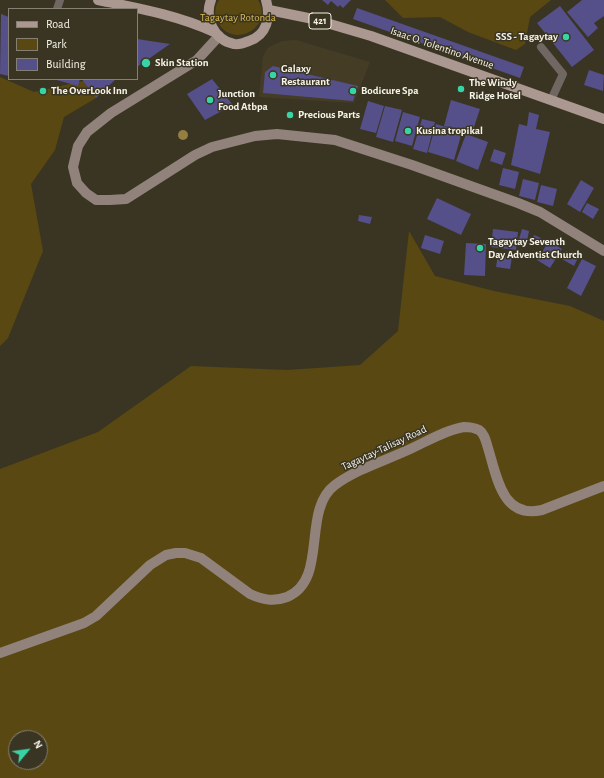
<!DOCTYPE html>
<html>
<head>
<meta charset="utf-8">
<style>
	body { margin:0 }
	#map { position:relative; width:604px; height:778px; overflow:hidden; background:#3a3523; font-family:"Alegreya Sans",sans-serif }
	canvas { display:block }
	.legend { position:absolute; left:8px; top:8px; width:130px; height:72px; box-sizing:border-box; background:#3a3523; border:1px solid #858172; margin:0; padding:5px 7px; list-style:none; font-size:12px; color:#f6f3e8 }
	.legend li { display:flex; align-items:center; gap:8px; height:20px }
	.legend b { width:20px; border:1px solid #858172 }
	.north { position:absolute; left:8px; top:730px; width:40px; height:40px; box-sizing:border-box; background:#3a3523; border:1px solid #858172; border-radius:50%; rotate:61deg; font-size:11px; font-weight:700; line-height:16px; text-align:center; color:#f6f3e8 }
	.north::after { content:''; display:block; margin:auto; width:14px; height:18px; background:#39d4a5; clip-path:polygon(50% 0,100% 100%,50% 72%,0 100%) }
</style>
</head>
<body>
<div id="map">
<canvas width="604" height="778"></canvas>
<ul class="legend">
<li><b style="height:5px;background:#ab9890"></b>Road</li>
<li><b style="height:11px;background:#594811"></b>Park</li>
<li><b style="height:11px;background:#554f8a"></b>Building</li>
</ul>
<div class="north">N</div>
</div>
<script>
const g = document.querySelector('canvas').getContext('2d');
g.lineJoin = 'round';
function fill(path, color) { g.fillStyle = color; g.fill(path, 'evenodd'); }
function strokePath(path, color, width, dash) { g.strokeStyle = color; g.lineWidth = width; g.lineCap = dash ? 'butt' : 'round'; g.setLineDash(dash || []); g.stroke(path); }
function write(font, color, halo, rows, align = 'center') {
  g.font = font + ' "Alegreya Sans",sans-serif'; g.lineWidth = 3; g.setLineDash([]); g.textBaseline = 'middle'; g.strokeStyle = halo; g.fillStyle = color; for (const [text, x, y, turn = 0] of rows) {
    g.save(); g.translate(x, y); g.rotate((+turn || 0) * Math.PI / 180); g.textAlign = isNaN(turn) ? turn : align; if (halo) g.strokeText(text, 0, 0); g.fillText(text, 0, 0); g.restore();
  }
}
const built = new Path2D(`
	M 296,40 L 370,62 L 354,103 L 259,97 L 263,56 L 268,48 L 275,44 L 283,41 Z`);
const green = new Path2D(`
	M 219,0 L 258,0 C 275,27 232,51 217,21 C 214,14 215,6 219,0 Z
	M 385,0 L 551,0 L 530,17 L 525,44 L 516,50 L 468,32 L 440,17 L 403,18 Z
	M 0,77 L 34,92 L 83,81 L 96,98 L 64,117 L 55,150 L 31,184 L 43,251 L 8,338 L 0,346 Z
	M 409,231 L 435,276 L 494,291 L 570,306 L 604,321 L 604,778 L 0,778 L 0,469 L 98,432 L 191,366 L 287,370 L 360,365 L 398,331 ZM 16,738 L 40,738 L 40,762 L 16,762 Z`);
const building = new Path2D(`
	M 322,0 L 351,0 L 343,8 L 340,5 L 338,7 L 331,1 L 328,5 Z
	M 582,0 L 604,0 L 604,16 L 594,23 L 598,28 L 588,37 L 567,12 Z
	M 560,6 L 594,50 L 572,67 L 537,23 Z
	M 357,8 L 524,67 L 520,78 L 353,19 Z
	M 1,14 L 9,17 L 9,76 L 0,74 Z
	M 137,39 L 170,44 L 137,67 Z
	M 273,66 L 358,86 L 353,101 L 263,93 L 265,72 Z
	M 589,70 L 604,75 L 603,91 L 584,85 Z
	M 53,79 L 80,79 L 78,86 Z
	M 83,79 L 116,79 L 96,98 L 83,81 Z
	M 212,79 L 233,105 L 205,120 L 187,94 Z
	M 451,100 L 480,109 L 472,133 L 444,126 Z
	M 368,101 L 384,106 L 376,133 L 360,129 Z
	M 385,106 L 402,110 L 393,142 L 376,137 Z
	M 403,112 L 420,117 L 412,146 L 395,141 Z
	M 529,112 L 539,115 L 536,129 L 550,132 L 540,174 L 511,165 L 519,124 L 527,126 Z
	M 422,119 L 435,122 L 427,153 L 413,149 Z
	M 436,124 L 462,132 L 454,160 L 428,152 Z
	M 466,134 L 488,142 L 478,170 L 456,161 Z
	M 494,149 L 506,153 L 502,165 L 490,161 Z
	M 503,168 L 519,172 L 515,189 L 499,185 Z
	M 523,179 L 539,183 L 535,200 L 519,196 Z
	M 581,180 L 594,188 L 580,212 L 567,204 Z
	M 541,185 L 557,189 L 553,206 L 537,202 Z
	M 437,198 L 471,214 L 461,235 L 427,219 Z
	M 587,203 L 599,209 L 593,219 L 582,212 Z
	M 359,215 L 372,217 L 370,224 L 358,221 Z
	M 493,229 L 518,232 L 516,250 L 491,247 Z
	M 522,229 L 529,231 L 527,241 L 519,239 Z
	M 425,235 L 444,241 L 440,254 L 421,248 Z
	M 534,235 L 541,238 L 538,245 L 531,242 Z
	M 549,241 L 562,249 L 550,268 L 537,260 Z
	M 466,243 L 486,244 L 485,276 L 464,275 Z
	M 566,251 L 578,258 L 574,266 L 562,259 Z
	M 498,255 L 512,257 L 510,269 L 496,267 Z
	M 582,259 L 596,266 L 581,296 L 567,288 Z`);
const service = new Path2D(`
	M 57,9 L 60,0
	M 541,47 L 563,74 L 551,100`);
const secondary = new Path2D(`
	M 219,36 L 197,60 L 111,113 L 87,132 L 78,146 L 73,167 L 77,183 L 86,193 L 96,200 L 110,200 L 126,199 L 195,155 L 212,147 L 255,136 L 277,134 L 335,140 L 412,165 L 518,203 L 540,212 L 604,251
	M 0,653 L 84,623 L 96,616 L 150,565 L 166,555 L 176,553 L 185,553 L 201,558 L 250,594 C 263,600 274,602 287,597 C 329,580 301,510 335,485 C 357,469 384,461 408,450 C 426,442 445,430 464,427 C 469,427 475,428 479,430 C 485,434 486,442 488,448 C 497,477 502,519 542,510 L 604,486`);
const primary = new Path2D(`
	M 98,0 C 137,8 177,15 214,32
	M 211,0 C 204,18 214,40 234,44 C 238,45 244,43 249,41 C 267,35 271,17 266,0
	M 269,10 L 313,19 L 371,36 L 604,119`);
const trees = [
	[183,135]
];
const markers = [
	[566,37,4,"#39d4a5"],
	[146,63,5,"#39d4a5"],
	[273,75,4,"#39d4a5"],
	[461,89,4,"#39d4a5"],
	[43,91,4,"#39d4a5"],
	[353,91,4,"#39d4a5"],
	[210,100,4,"#39d4a5"],
	[290,115,4,"#39d4a5"],
	[408,131,4,"#39d4a5"],
	[480,248,4,"#39d4a5"]
];
const shields = [
	[320,21,22]
];
const shieldNames = [
	["421",320,21]
];
const parkNames = [
	["Tagaytay Rotonda",238,18]
];
const poiNames = [
	["SSS - Tagaytay",558,37,"right"],
	["Skin Station",155,63],
	["Galaxy",281,69],
	["Restaurant",281,82],
	["The Windy",469,83],
	["Ridge Hotel",469,96],
	["The OverLook Inn",51,91],
	["Bodicure Spa",361,91],
	["Junction",218,94],
	["Food Atbpa",218,107],
	["Precious Parts",298,115],
	["Kusina tropikal",416,131],
	["Tagaytay Seventh",488,242],
	["Day Adventist Church",488,255]
];
const streetNames = [
	["Isaac O. Tolentino Avenue",442,48,19],
	["Tagaytay-Talisay Road",384,448,-25]
];
fill(built, '#443c24');
fill(green, '#594811');
fill(building, '#554f8a');
strokePath(service, '#706763', 8);
strokePath(secondary, '#91837c', 10);
strokePath(primary, '#ab9890', 10);
g.fillStyle = '#937f40';
for (const [x, y] of trees) { g.beginPath(); g.arc(x, y, 5, 0, 2 * Math.PI); g.fill(); }
for (const [x, y, r, color] of markers) { const dot = new Path2D(); dot.arc(x, y, r, 0, 2 * Math.PI); g.fillStyle = color; g.fill(dot); strokePath(dot, '#3a3523', 1.5); }
for (const [x, y, w] of shields) { const box = new Path2D(); box.roundRect(x - w / 2, y - 8, w, 16, 3); g.fillStyle = '#3a3523'; g.fill(box); strokePath(box, '#f6f3e8', 1); }
write('bold 10px', '#f6f3e8', null, shieldNames);
write('11px', '#dbbb57', '#3a3523', parkNames);
write('bold 11px', '#f6f3e8', '#3a3523', poiNames, 'left');
write('11px', '#f6f3e8', '#3a3523', streetNames);
</script>
</body>
</html>
